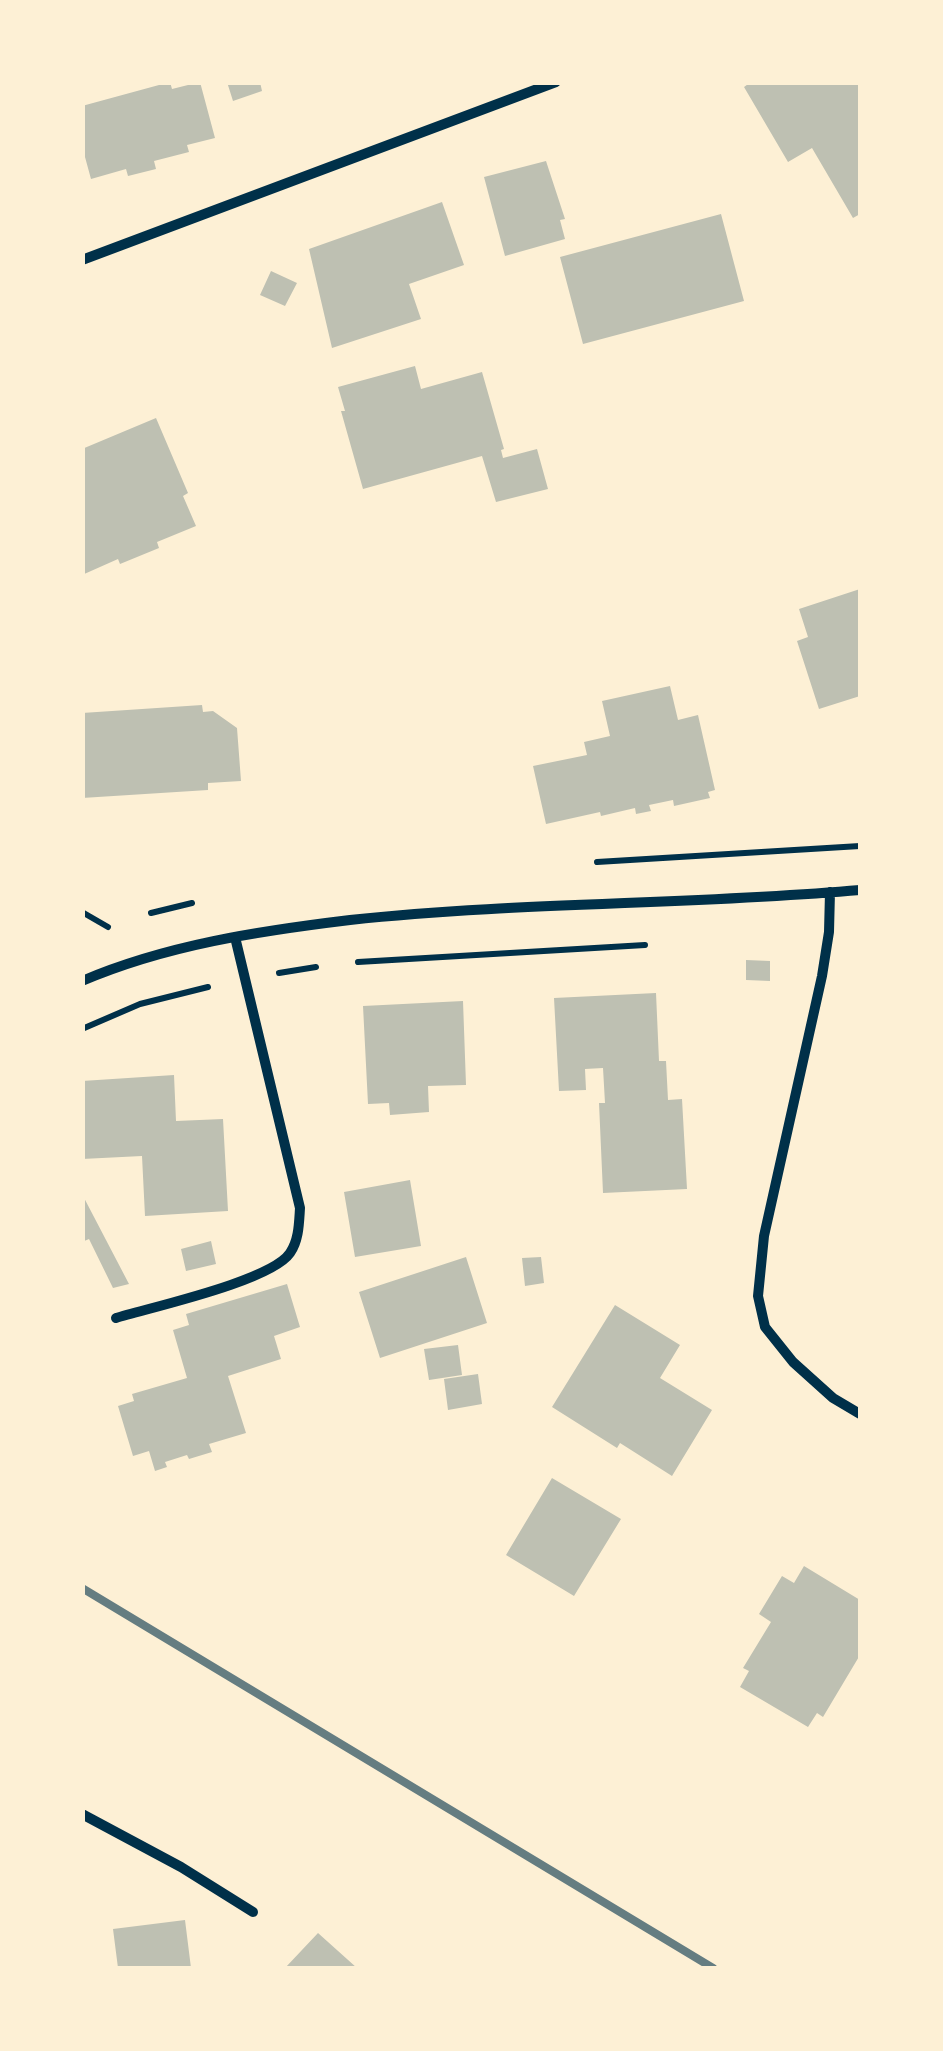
<!DOCTYPE html>
<html>
<head>
<meta charset="utf-8">
<style>
	body { margin:0 }
	#map { position:relative; width:943px; height:2051px; overflow:hidden; background:#fdf0d5; font-family:"Fira Sans",sans-serif }
	canvas { display:block }
	.frame { position:absolute; inset:0; border:85px solid #fdf0d5; pointer-events:none }
</style>
</head>
<body>
<div id="map">
<canvas width="943" height="2051"></canvas>
<div class="frame"></div>
</div>
<script>
const g = document.querySelector('canvas').getContext('2d');
g.lineJoin = 'round';
function fill(path, color) { g.fillStyle = color; g.fill(path, 'evenodd'); }
function strokePath(path, color, width, dash) { g.strokeStyle = color; g.lineWidth = width; g.lineCap = dash ? 'butt' : 'round'; g.setLineDash(dash || []); g.stroke(path); }
const building = new Path2D(`
	M 170,82 L 172,89 L 200,82 L 215,138 L 187,145 L 189,152 L 154,161 L 156,169 L 128,176 L 126,169 L 91,179 L 82,146 L 82,106 Z
	M 227,82 L 260,82 L 262,91 L 233,101 Z
	M 751,82 L 860,82 L 860,214 L 853,218 L 812,148 L 788,162 L 744,87 Z
	M 546,161 L 565,219 L 560,220 L 565,239 L 505,256 L 484,177 Z
	M 442,202 L 464,265 L 409,284 L 421,319 L 332,348 L 309,249 Z
	M 721,214 L 744,301 L 583,344 L 560,257 Z
	M 271,271 L 297,283 L 285,306 L 260,295 Z
	M 415,366 L 421,389 L 482,372 L 504,449 L 501,450 L 503,458 L 537,449 L 548,489 L 496,502 L 482,456 L 363,489 L 341,411 L 345,411 L 338,387 Z
	M 156,418 L 188,493 L 183,496 L 196,526 L 157,542 L 159,548 L 120,564 L 118,559 L 82,575 L 82,449 Z
	M 860,589 L 860,696 L 819,709 L 797,641 L 808,637 L 799,609 Z
	M 670,686 L 678,720 L 698,715 L 715,790 L 708,792 L 710,798 L 674,806 L 673,800 L 649,805 L 651,811 L 636,814 L 635,808 L 601,816 L 600,812 L 546,824 L 533,766 L 587,755 L 584,742 L 610,736 L 602,701 Z
	M 202,705 L 203,712 L 213,711 L 237,728 L 241,781 L 208,783 L 208,790 L 82,798 L 82,713 Z
	M 746,960 L 770,961 L 770,981 L 746,980 Z
	M 656,993 L 659,1061 L 666,1061 L 668,1100 L 682,1099 L 687,1189 L 603,1193 L 599,1103 L 605,1103 L 603,1068 L 585,1069 L 586,1090 L 559,1091 L 554,998 Z
	M 463,1001 L 466,1085 L 428,1086 L 429,1112 L 390,1115 L 389,1103 L 368,1104 L 363,1006 Z
	M 174,1075 L 176,1121 L 223,1119 L 228,1211 L 145,1216 L 142,1156 L 82,1159 L 82,1081 Z
	M 410,1180 L 421,1246 L 355,1257 L 344,1192 Z
	M 82,1194 L 129,1284 L 113,1288 L 89,1239 L 82,1242 Z
	M 211,1241 L 216,1264 L 186,1271 L 181,1249 Z
	M 466,1257 L 487,1323 L 380,1358 L 359,1292 Z
	M 541,1257 L 544,1283 L 525,1286 L 522,1258 Z
	M 287,1284 L 300,1327 L 274,1336 L 281,1359 L 228,1376 L 246,1433 L 209,1444 L 212,1452 L 189,1459 L 187,1455 L 165,1462 L 167,1467 L 155,1471 L 149,1451 L 133,1456 L 118,1406 L 134,1401 L 132,1394 L 187,1378 L 173,1330 L 189,1325 L 186,1314 Z
	M 615,1305 L 680,1345 L 660,1378 L 712,1410 L 672,1476 L 620,1443 L 617,1448 L 552,1407 Z
	M 458,1345 L 462,1375 L 429,1380 L 424,1349 Z
	M 478,1374 L 482,1404 L 448,1410 L 444,1379 Z
	M 552,1478 L 621,1519 L 574,1596 L 506,1555 Z
	M 804,1566 L 860,1600 L 860,1655 L 823,1717 L 817,1713 L 808,1727 L 740,1687 L 749,1671 L 743,1668 L 771,1622 L 759,1614 L 782,1576 L 794,1583 Z
	M 185,1920 L 191,1968 L 118,1968 L 113,1929 Z
	M 318,1933 L 357,1968 L 285,1968 Z`);
const path = new Path2D(`
	M 597,862 L 860,846
	M 82,912 L 108,927
	M 151,913 L 192,903
	M 358,962 L 645,945
	M 279,973 L 316,967
	M 82,1029 L 140,1004 L 208,987`);
const minor = new Path2D(`
	M 82,260 L 556,82
	M 830,892 L 829,932 L 822,976 L 764,1236 L 758,1296 L 765,1327 L 793,1362 L 833,1398 L 860,1414
	M 82,981 C 166,945 259,931 350,920 C 519,902 691,905 860,890
	M 116,1318 C 152,1307 271,1281 290,1253 C 299,1240 299,1223 300,1208 L 235,937
	M 82,1814 L 181,1867 L 253,1912`);
const rail = new Path2D(`
	M 82,1588 L 713,1968`);
fill(building, '#bec0b2');
strokePath(path, '#003049', 6);
strokePath(minor, '#003049', 10);
strokePath(rail, '#657d81', 8);
</script>
</body>
</html>
